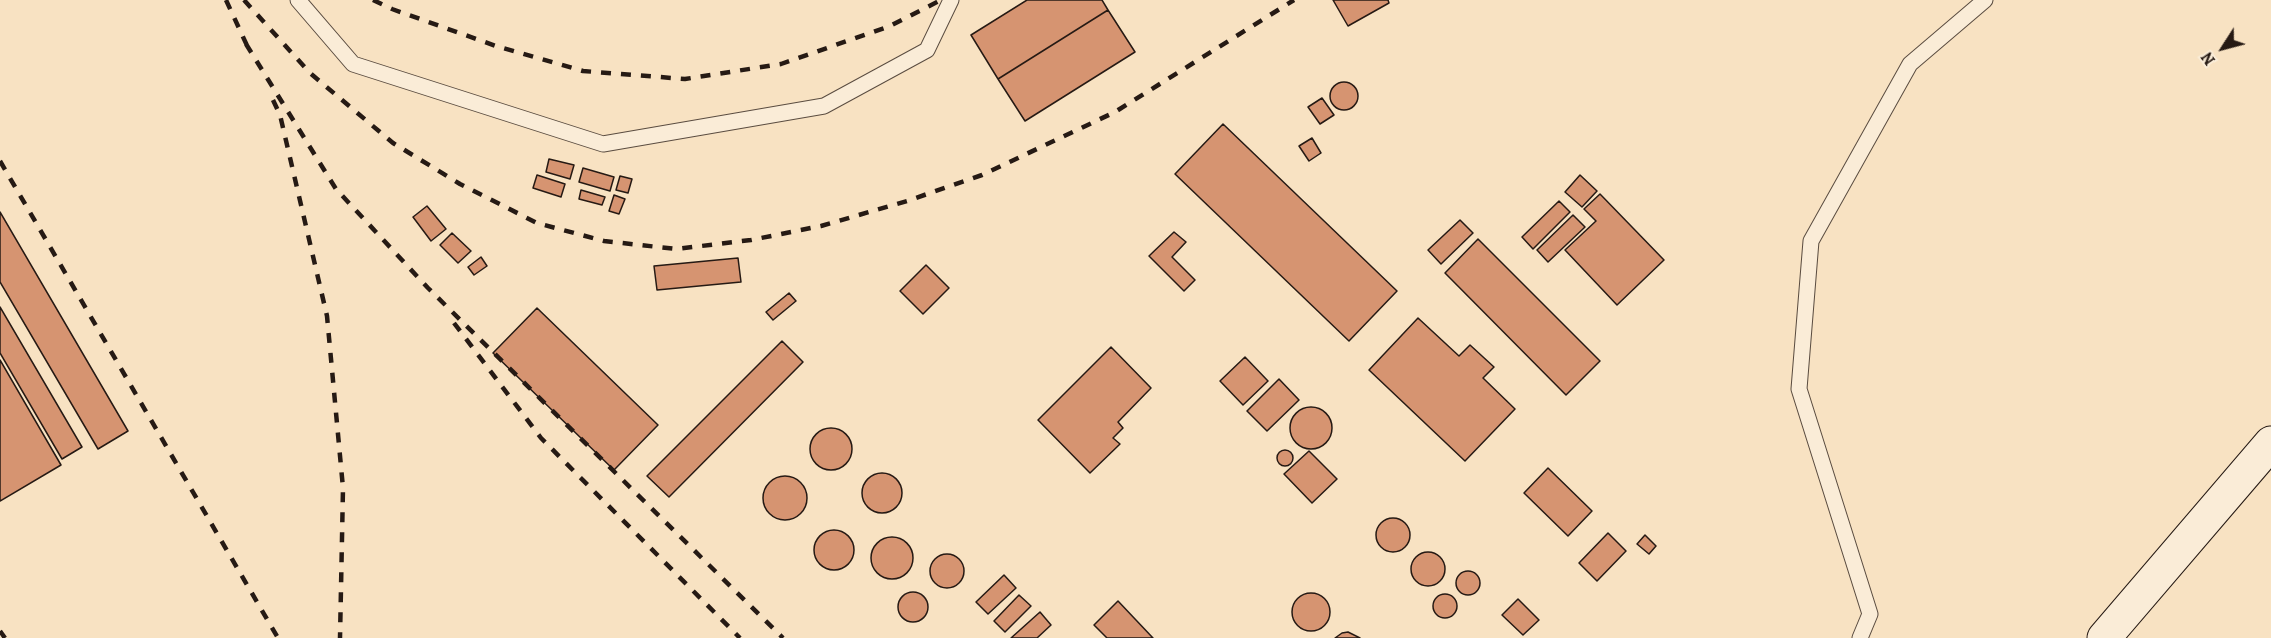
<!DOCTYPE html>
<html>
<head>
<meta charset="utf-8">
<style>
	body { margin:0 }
	#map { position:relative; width:2271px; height:638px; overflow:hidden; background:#f8e2c2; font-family:Alegreya,serif }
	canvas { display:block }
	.north { position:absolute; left:2193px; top:18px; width:60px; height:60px; -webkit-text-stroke:4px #faecd7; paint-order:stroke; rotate:234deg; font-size:16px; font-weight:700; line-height:24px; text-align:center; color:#261a14 }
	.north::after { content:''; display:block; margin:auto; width:21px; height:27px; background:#261a14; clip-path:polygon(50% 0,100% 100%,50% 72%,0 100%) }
</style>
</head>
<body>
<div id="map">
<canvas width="2271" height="638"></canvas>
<div class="north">N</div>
</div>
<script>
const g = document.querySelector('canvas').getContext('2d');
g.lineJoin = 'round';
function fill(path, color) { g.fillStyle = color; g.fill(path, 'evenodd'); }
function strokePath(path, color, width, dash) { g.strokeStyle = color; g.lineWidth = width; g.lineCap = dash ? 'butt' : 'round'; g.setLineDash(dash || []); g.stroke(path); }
const building = new Path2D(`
	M 1027,0 L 1102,0 L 1108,10 L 998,79 L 971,35 Z
	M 1333,0 L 1388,0 L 1389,3 L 1348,26 Z
	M 1108,10 L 1135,52 L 1025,121 L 998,79 Z
	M1330 96a14 14 0 1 1 28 0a14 14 0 1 1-28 0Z
	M 1322,98 L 1334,115 L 1320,124 L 1308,107 Z
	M 1223,124 L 1397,291 L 1349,341 L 1175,174 Z
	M 1312,138 L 1321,153 L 1309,161 L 1299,146 Z
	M 549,159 L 574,165 L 570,179 L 546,172 Z
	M 583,168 L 614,177 L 610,191 L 579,182 Z
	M 537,175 L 565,184 L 561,197 L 533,188 Z
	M 1580,175 L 1597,191 L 1582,207 L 1565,192 Z
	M 620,176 L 632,179 L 628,193 L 616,190 Z
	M 581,190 L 605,197 L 602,205 L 579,199 Z
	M 1600,194 L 1664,260 L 1617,305 L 1565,250 L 1596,221 L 1584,209 Z
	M 614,195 L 625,199 L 619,214 L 609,211 Z
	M 1559,201 L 1570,212 L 1533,249 L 1522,237 Z
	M 427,206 L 446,229 L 431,241 L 413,217 Z
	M 0,212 L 128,431 L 98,449 L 0,282 Z
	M 1573,215 L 1585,227 L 1548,262 L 1537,250 Z
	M 1460,220 L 1473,233 L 1441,264 L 1428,250 Z
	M 1174,232 L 1186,242 L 1172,257 L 1195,280 L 1184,291 L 1149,256 Z
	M 452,233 L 471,251 L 458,263 L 440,245 Z
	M 1478,239 L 1600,361 L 1566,395 L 1445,273 Z
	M 481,257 L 487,266 L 474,275 L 468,267 Z
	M 738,258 L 741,282 L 657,290 L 654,266 Z
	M 926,265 L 949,288 L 923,314 L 900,291 Z
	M 789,293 L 796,301 L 773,320 L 766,312 Z
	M 0,307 L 82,447 L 62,459 L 0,353 Z
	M 537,308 L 658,425 L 614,470 L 493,353 Z
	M 1418,318 L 1459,356 L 1470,345 L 1494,367 L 1483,378 L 1515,409 L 1465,461 L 1369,370 Z
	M 782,341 L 803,362 L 669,497 L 647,476 Z
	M 1111,347 L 1151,388 L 1118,422 L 1123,428 L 1113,438 L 1120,444 L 1090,473 L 1038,420 Z
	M 1245,357 L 1268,381 L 1243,405 L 1220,381 Z
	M 0,360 L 61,465 L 0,501 Z
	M 1279,379 L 1299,400 L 1267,431 L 1247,411 Z
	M1290 428a21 21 0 1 1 42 0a21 21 0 1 1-42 0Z
	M810 449a21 21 0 1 1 42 0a21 21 0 1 1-42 0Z
	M1277 458a8 8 0 1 1 16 0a8 8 0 1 1-16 0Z
	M 1309,451 L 1337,479 L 1312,503 L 1284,474 Z
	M 1548,468 L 1592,511 L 1568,536 L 1524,493 Z
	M862 493a20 20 0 1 1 40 0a20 20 0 1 1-40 0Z
	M763 498a22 22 0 1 1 44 0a22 22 0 1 1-44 0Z
	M1376 535a17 17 0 1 1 34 0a17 17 0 1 1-34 0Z
	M814 550a20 20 0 1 1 40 0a20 20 0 1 1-40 0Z
	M 1608,533 L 1626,551 L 1597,581 L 1579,563 Z
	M 1645,535 L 1656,546 L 1649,554 L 1637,544 Z
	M871 558a21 21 0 1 1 42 0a21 21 0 1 1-42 0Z
	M1411 569a17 17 0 1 1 34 0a17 17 0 1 1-34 0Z
	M930 571a17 17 0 1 1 34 0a17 17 0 1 1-34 0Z
	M1456 583a12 12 0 1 1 24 0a12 12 0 1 1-24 0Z
	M 1004,575 L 1016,588 L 988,614 L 976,602 Z
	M898 607a15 15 0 1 1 30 0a15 15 0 1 1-30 0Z
	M1292 612a19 19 0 1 1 38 0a19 19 0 1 1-38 0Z
	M1433 606a12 12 0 1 1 24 0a12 12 0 1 1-24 0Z
	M 1019,595 L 1031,606 L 1005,632 L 994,621 Z
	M 1518,599 L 1539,620 L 1523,635 L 1502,615 Z
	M 1118,601 L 1153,638 L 1107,638 L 1094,625 Z
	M 1040,612 L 1051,625 L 1037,638 L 1011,638 Z
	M 1348,632 L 1360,638 L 1335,638 L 1342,633 Z`);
const lane = new Path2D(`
	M 298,0 L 353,64 L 603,144 L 824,106 L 927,50 L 951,0
	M 1860,638 L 1870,614 L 1799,389 L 1811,241 L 1910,64 L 1985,0`);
const secondary = new Path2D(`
	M 2104,638 L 2271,443`);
const rail = new Path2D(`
	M 226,0 L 250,52
	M 244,0 L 310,73 L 393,143 L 460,184 L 537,223 L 604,241 L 676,249 L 751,240 L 821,226 L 907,201 L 982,175 L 1115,112 L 1294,0
	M 373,0 L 392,9 L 496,46 L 583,71 L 685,79 L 781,64 L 890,26 L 941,0
	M 246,44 L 336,189 L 428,288 L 783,638
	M 273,100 L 280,115 L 327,316 L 343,488 L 340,638
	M 0,161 L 278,638
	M 454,323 L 541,438 L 740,638
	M 0,631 L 5,638`);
fill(building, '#d69471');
strokePath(building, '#261a14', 1.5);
strokePath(lane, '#5a4c40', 17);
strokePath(secondary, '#261a14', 35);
strokePath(lane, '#faecd7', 15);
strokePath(secondary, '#faecd7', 33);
strokePath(rail, '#261a14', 4.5, [10, 10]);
</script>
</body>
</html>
